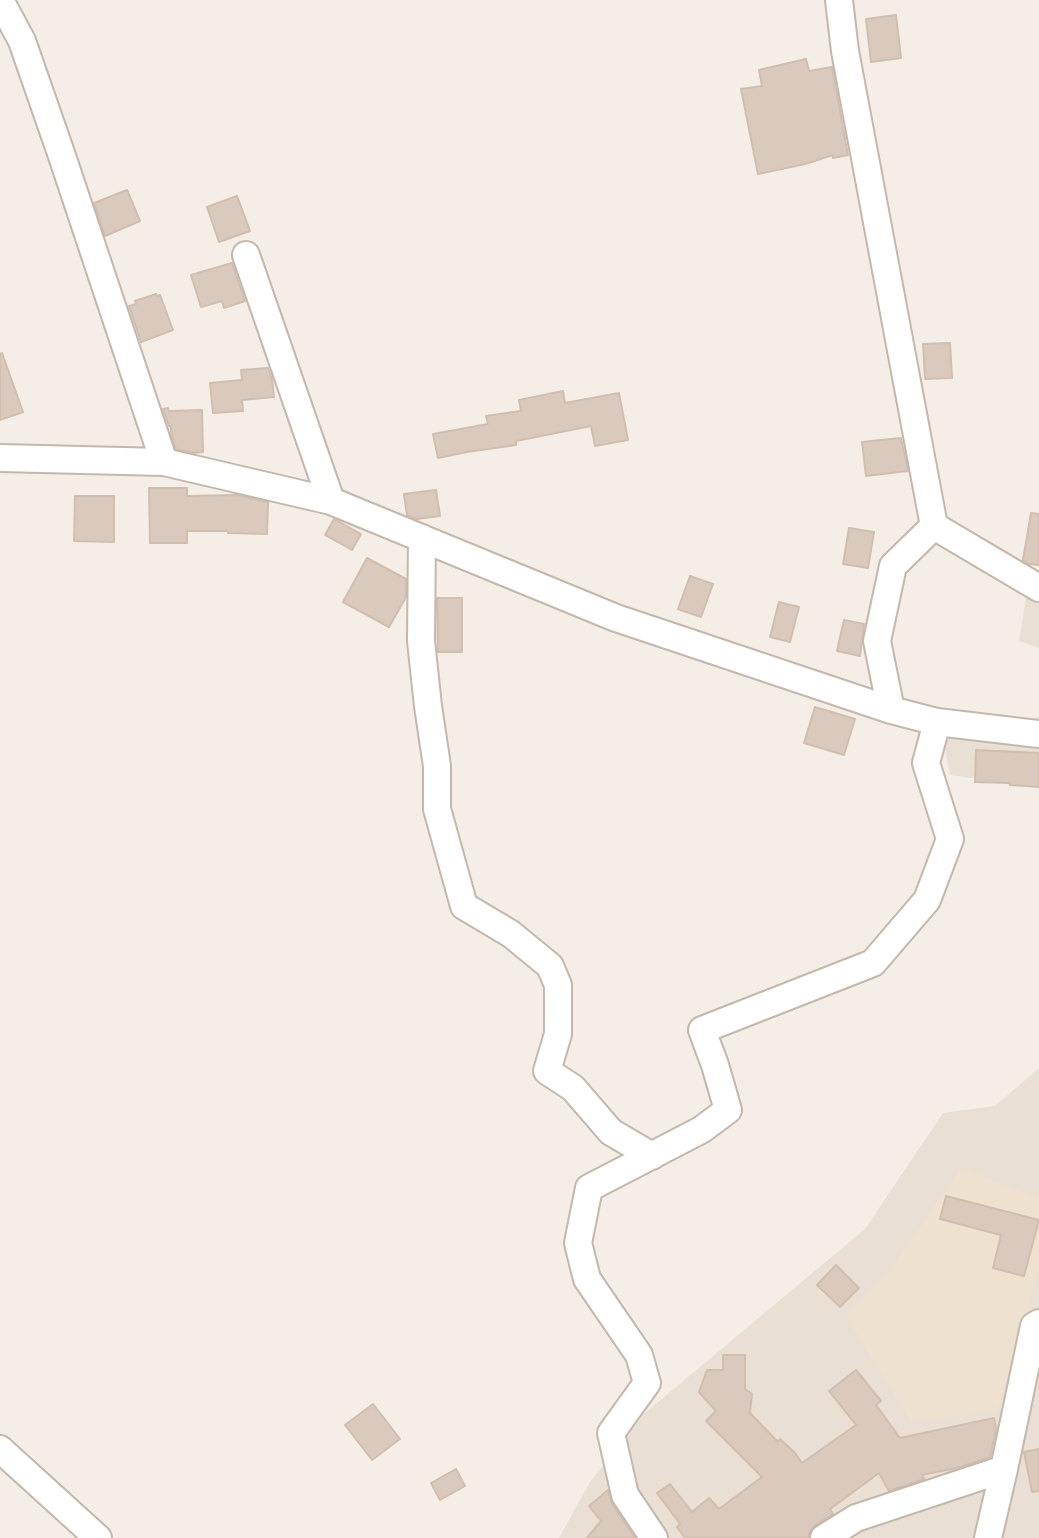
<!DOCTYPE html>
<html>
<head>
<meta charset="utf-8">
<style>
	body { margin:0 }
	canvas { display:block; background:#f4eee6 }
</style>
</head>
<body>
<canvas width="1039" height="1538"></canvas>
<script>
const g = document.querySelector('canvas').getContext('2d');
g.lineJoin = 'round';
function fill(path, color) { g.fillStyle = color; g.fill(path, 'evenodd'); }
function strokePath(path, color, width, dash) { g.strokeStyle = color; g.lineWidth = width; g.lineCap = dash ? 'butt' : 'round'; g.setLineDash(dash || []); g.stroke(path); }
const residential = new Path2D(`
	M 1029,580 L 1039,582 L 1039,648 L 1019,641 Z
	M 1039,717 L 1039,787 L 950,775 L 940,723 L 1012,723 Z
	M 1039,1068 L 1039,1538 L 559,1538 L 590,1482 L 645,1413 L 865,1229 L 943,1113 L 995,1106 Z`);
const education = new Path2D(`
	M 961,1168 L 1039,1198 L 1039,1269 L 997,1412 L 911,1422 L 846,1316 L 886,1276 Z`);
const building = new Path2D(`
	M 896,15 L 901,58 L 871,62 L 866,19 Z
	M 806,59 L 809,71 L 832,67 L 848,155 L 833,158 L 833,155 L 805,164 L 758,174 L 741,89 L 762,86 L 759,70 Z
	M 127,190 L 140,221 L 105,236 L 94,203 Z
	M 237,196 L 250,231 L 219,242 L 207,207 Z
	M 232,263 L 245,301 L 224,308 L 222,301 L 201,307 L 191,275 Z
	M 156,294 L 157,296 L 160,295 L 173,330 L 141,342 L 129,306 L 136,304 L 135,301 Z
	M 950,343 L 952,378 L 925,379 L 923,344 Z
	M 2,353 L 23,412 L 0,420 L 0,354 Z
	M 268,368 L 272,379 L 274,397 L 242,400 L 243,411 L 213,413 L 210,383 L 242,380 L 241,370 Z
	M 563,391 L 565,403 L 619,393 L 628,440 L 595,446 L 591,426 L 516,441 L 516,445 L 467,452 L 438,458 L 433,434 L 488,424 L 486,416 L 521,411 L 519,400 Z
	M 168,408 L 169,411 L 202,410 L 203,452 L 193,453 L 176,449 L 171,434 L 171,426 L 169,426 L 163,409 Z
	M 901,438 L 908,471 L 866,476 L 862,442 Z
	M 149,488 L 187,488 L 187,496 L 237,495 L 268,502 L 267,534 L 228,533 L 228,531 L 187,531 L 187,543 L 150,543 Z
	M 436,490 L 440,516 L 417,519 L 407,515 L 404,494 Z
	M 75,496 L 114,496 L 114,542 L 74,541 Z
	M 1031,513 L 1039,514 L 1039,565 L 1029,564 L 1023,560 Z
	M 334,519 L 361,534 L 352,550 L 325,535 Z
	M 849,528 L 874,532 L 868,568 L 843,564 Z
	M 367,558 L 406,579 L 406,597 L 389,627 L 343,602 Z
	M 690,576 L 713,584 L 701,617 L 678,609 Z
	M 437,598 L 462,598 L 462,652 L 438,652 Z
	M 779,602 L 799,607 L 790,642 L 770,637 Z
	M 844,620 L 864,624 L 860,656 L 837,651 Z
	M 815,707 L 855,719 L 844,755 L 804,743 Z
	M 976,750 L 1039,753 L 1039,787 L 1010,785 L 1010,783 L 975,782 Z
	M 946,1196 L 1039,1220 L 1024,1276 L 993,1268 L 1001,1235 L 940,1219 Z
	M 836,1265 L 859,1288 L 840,1307 L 817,1285 Z
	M 723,1355 L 745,1355 L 745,1389 L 752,1394 L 750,1413 L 778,1442 L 780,1439 L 795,1453 L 802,1463 L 856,1425 L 829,1391 L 856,1370 L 881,1401 L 876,1405 L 900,1438 L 994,1418 L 996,1429 L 990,1457 L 957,1468 L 922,1475 L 924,1479 L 889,1491 L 879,1473 L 830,1509 L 833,1514 L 815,1525 L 810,1531 L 808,1538 L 685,1538 L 677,1527 L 680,1524 L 657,1493 L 670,1484 L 692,1512 L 709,1498 L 719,1509 L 762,1477 L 706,1421 L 716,1411 L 699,1392 L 707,1370 L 723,1370 Z
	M 373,1404 L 400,1439 L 372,1460 L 345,1425 Z
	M 1039,1449 L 1039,1491 L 1032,1492 L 1024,1452 Z
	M 456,1469 L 465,1486 L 440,1500 L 431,1483 Z
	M 608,1490 L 612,1504 L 635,1538 L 587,1538 L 601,1521 L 589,1506 Z`);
const minor = new Path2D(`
	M 0,0 L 22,41 L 62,156 L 164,462
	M 839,0 L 845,51 L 934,526 L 893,566 L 877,641 L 891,710
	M 246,255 L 331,501
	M 0,458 L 164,462 L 331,501 L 616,618 L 891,710 L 937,722 L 1039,734
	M 934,526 L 1039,588
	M 422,538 L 421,641 L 428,706 L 437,766 L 437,809 L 464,906 L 511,934 L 550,966 L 558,985 L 558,1034 L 547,1071 L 573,1088 L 611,1132 L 652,1156
	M 0,1449 L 98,1538
	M 654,1538 L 625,1495 L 611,1433 L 647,1383 L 639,1355 L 587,1279 L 578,1243 L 589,1188 L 701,1130 L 728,1110 L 715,1065 L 702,1030 L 873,963 L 927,900 L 950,839 L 926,763 L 937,722
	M 824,1538 L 856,1518 L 1004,1469
	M 988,1538 L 1004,1469 L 1034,1326 L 1039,1323`);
fill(residential, '#e9dfd4');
fill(education, '#efe1cf');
fill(building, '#dacabe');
strokePath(building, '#d2bead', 2);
strokePath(minor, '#c4b7ab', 30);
strokePath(minor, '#fff', 26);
</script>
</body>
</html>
